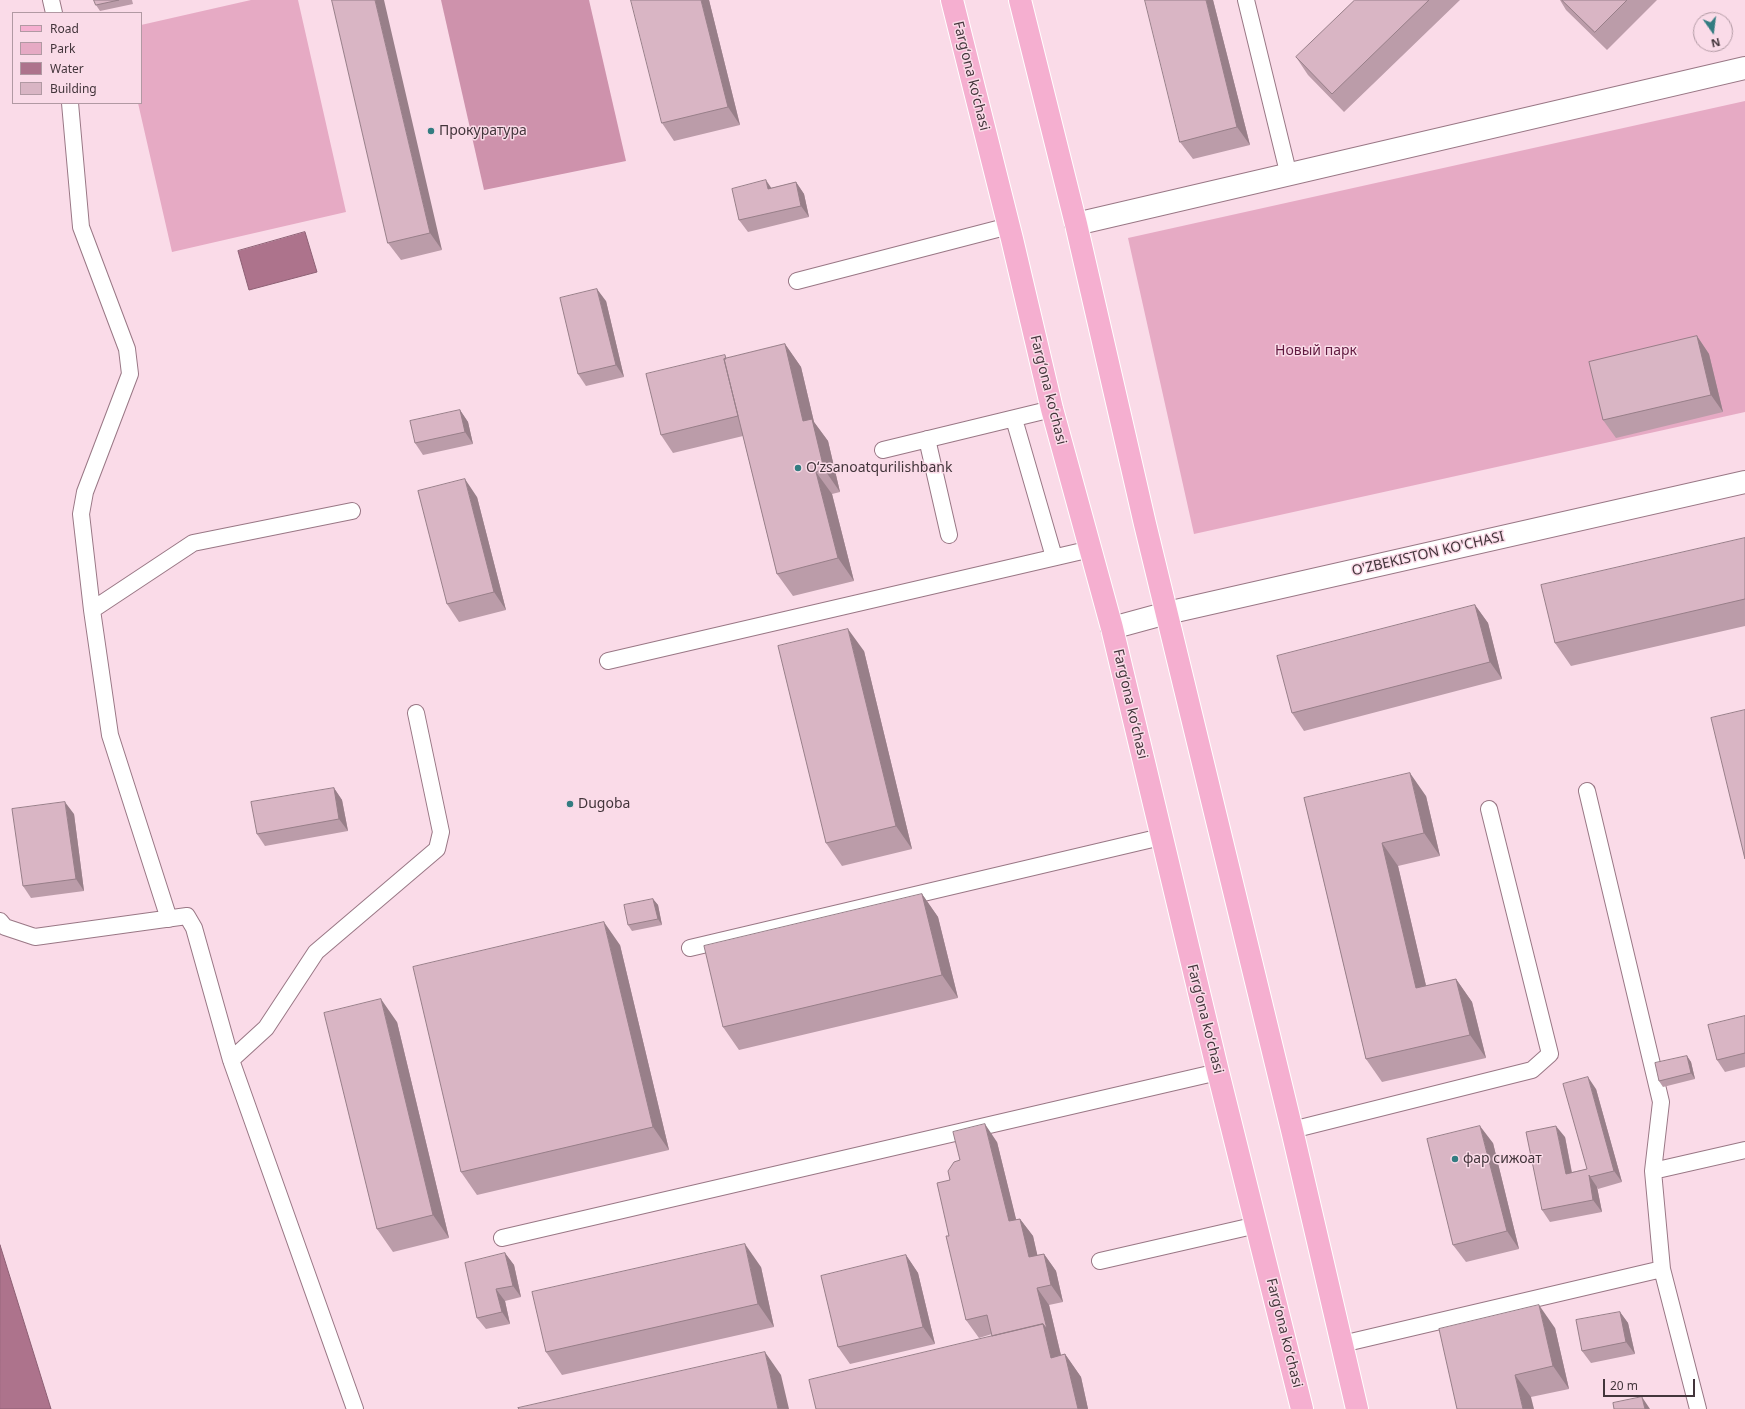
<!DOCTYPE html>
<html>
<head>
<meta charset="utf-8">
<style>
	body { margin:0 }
	#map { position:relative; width:1745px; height:1409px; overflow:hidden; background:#fadbe8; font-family:"Noto Sans",sans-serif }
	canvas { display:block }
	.legend { position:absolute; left:12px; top:12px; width:130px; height:92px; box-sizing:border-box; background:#fadbe8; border:1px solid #b199a3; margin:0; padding:5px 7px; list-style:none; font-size:12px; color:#43353b }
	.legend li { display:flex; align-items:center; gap:8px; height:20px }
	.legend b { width:20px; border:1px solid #b199a3 }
	.north { position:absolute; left:1693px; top:12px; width:40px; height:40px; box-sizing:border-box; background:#fadbe8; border:1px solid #b199a3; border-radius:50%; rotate:166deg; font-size:11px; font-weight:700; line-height:16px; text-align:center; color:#43353b }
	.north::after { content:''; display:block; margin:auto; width:14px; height:18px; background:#337c81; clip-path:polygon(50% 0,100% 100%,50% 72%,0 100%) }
	.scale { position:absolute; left:1603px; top:1379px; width:92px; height:18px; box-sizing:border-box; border:2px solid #43353b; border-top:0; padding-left:5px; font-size:12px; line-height:14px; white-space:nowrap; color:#43353b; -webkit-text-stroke:3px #fadbe8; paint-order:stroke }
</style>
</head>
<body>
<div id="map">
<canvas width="1745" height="1409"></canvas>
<ul class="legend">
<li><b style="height:5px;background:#f5afd0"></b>Road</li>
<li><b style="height:11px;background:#e6aac4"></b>Park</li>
<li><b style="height:11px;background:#ad738c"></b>Water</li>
<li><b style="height:11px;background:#d9b5c4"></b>Building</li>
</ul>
<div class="north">N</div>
<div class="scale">20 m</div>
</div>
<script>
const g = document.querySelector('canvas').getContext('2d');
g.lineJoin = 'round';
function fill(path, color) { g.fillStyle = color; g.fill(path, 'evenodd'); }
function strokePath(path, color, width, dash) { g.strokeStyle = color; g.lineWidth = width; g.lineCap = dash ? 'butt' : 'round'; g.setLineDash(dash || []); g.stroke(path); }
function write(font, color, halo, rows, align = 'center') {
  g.font = font + ' "Noto Sans",sans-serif'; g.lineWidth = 3; g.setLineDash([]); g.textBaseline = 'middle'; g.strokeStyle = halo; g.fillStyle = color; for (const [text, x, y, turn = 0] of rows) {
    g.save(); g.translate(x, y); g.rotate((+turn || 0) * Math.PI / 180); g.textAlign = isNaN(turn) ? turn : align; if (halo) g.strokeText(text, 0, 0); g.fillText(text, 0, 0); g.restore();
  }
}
const green = new Path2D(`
	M 251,0 L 298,0 L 346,212 L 172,252 L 138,103 L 141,103 L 141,25 Z
	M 1745,101 L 1745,412 L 1194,534 L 1128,238 Z`);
const forest = new Path2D(`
	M 441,0 L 589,0 L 626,161 L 484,190 Z`);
const water = new Path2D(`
	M 305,232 L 317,272 L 249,290 L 238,251 Z
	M 0,1245 L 51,1409 L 0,1409 Z`);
const lane = new Path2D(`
	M 51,0 L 54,13
	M 1246,0 L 1289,176
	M 70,103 L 81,227 L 127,349 L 130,374 L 85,492 L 81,514 L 92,610
	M 797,281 L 1009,226
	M 1014,419 L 1054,557
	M 927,439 L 949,535
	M 883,450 L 1052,409
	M 608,661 L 1091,549
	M 1587,791 L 1661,1102 L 1653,1171
	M 169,919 L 110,735 L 92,610 L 193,543 L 352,511
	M 0,921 L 5,927 L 35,937 L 187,916 L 194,928 L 231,1060 L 355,1409
	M 690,948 L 1161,837
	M 231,1060 L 266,1028 L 316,952 L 437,849 L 441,832 L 416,713
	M 1292,1130 L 1532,1070 L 1550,1054 L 1489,809
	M 502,1238 L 1218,1072
	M 1100,1261 L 1257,1225
	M 1342,1344 L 1662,1269
	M 1698,1409 L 1662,1269 L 1653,1171 L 1745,1150`);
const street = new Path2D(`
	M 1076,224 L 1745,68`);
const secondary = new Path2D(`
	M 1112,628 L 1167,613 L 1745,482`);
const primary = new Path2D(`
	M 952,0 L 1012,239 L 1052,409 L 1112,628 L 1218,1072 L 1302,1409
	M 1020,0 L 1076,224 L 1145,524 L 1292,1130 L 1357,1409`);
const wall = new Path2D(`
	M 94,0 L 132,0 L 133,4 L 100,11 L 96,5 Z
	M 332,0 L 442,250 L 401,260 L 388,243 Z
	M 709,0 L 740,125 L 674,141 L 662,123 Z
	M 1213,0 L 1250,145 L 1193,159 L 1180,142 Z
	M 1355,0 L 1460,0 L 1344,112 L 1308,75 L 1296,57 Z
	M 1560,0 L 1657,0 L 1607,50 L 1566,10 Z
	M 796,182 L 804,194 L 809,217 L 748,232 L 739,220 L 771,188 Z
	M 606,301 L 624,377 L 586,386 L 578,374 Z
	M 1697,336 L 1709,354 L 1723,412 L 1616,438 L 1603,420 Z
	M 785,344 L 801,367 L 814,422 L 828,441 L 840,492 L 832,494 L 854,581 L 793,596 L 777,574 L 743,436 L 673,453 L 661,435 L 728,358 Z
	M 460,410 L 468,422 L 473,444 L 423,455 L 415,443 Z
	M 477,497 L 506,610 L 459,622 L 447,604 Z
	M 1745,538 L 1745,626 L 1571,666 L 1555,643 Z
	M 1475,605 L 1488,623 L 1502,679 L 1304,731 L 1292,713 Z
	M 864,651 L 912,849 L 842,866 L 826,843 Z
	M 334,788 L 342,800 L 348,831 L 265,846 L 257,834 Z
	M 1426,796 L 1440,856 L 1398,866 L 1426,986 L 1456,979 L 1472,1002 L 1486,1058 L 1382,1082 L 1366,1059 L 1304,798 Z
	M 74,814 L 84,891 L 31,898 L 23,886 Z
	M 922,894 L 938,917 L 958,998 L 739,1050 L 723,1027 Z
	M 653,899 L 658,905 L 662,925 L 632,931 L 628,925 Z
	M 620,945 L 669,1150 L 477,1195 L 461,1172 Z
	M 1745,1016 L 1745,1067 L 1725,1072 L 1717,1060 Z
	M 397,1022 L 449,1238 L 393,1252 L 377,1229 Z
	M 1687,1056 L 1691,1062 L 1695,1079 L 1663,1087 L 1659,1081 Z
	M 1596,1089 L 1622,1182 L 1598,1189 L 1597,1187 L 1602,1212 L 1550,1222 L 1542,1210 L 1565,1137 L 1572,1172 L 1587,1169 Z
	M 997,1142 L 1016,1220 L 1020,1219 L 1033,1236 L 1037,1255 L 1044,1254 L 1056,1271 L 1063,1302 L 1049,1305 L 1061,1355 L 1065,1354 L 1081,1377 L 1088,1409 L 816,1409 L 992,1336 L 992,1334 L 979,1338 L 966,1320 L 949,1236 L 950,1180 L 960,1160 Z
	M 1493,1143 L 1519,1249 L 1466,1262 L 1453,1245 Z
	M 505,1253 L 514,1265 L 521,1297 L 505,1301 L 510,1324 L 486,1329 L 477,1318 Z
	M 906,1255 L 918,1273 L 935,1344 L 850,1364 L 838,1347 Z
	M 761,1267 L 774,1327 L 562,1375 L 546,1352 Z
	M 1620,1312 L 1628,1323 L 1635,1354 L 1591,1363 L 1582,1351 Z
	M 1555,1328 L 1569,1389 L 1531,1397 L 1457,1409 Z`);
const shadedWall = new Path2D(`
	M 375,0 L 384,0 L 442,250 L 430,233 Z
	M 701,0 L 709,0 L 740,125 L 728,107 Z
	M 1206,0 L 1213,0 L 1250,145 L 1237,127 Z
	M 766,180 L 774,192 L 768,189 Z
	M 796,182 L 804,194 L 809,217 L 801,206 Z
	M 597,289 L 606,301 L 624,377 L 616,365 Z
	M 1697,336 L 1709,354 L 1723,412 L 1711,395 Z
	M 785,344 L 801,367 L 814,422 L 828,441 L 840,492 L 824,469 L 803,421 Z
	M 460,410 L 468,422 L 473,444 L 465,432 Z
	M 816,472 L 832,494 L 854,581 L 838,558 Z
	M 465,479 L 477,497 L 506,610 L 494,592 Z
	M 1475,605 L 1488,623 L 1502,679 L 1490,662 Z
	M 848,629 L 864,651 L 912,849 L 896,826 Z
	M 1410,773 L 1426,796 L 1440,856 L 1424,833 Z
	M 334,788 L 342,800 L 348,831 L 339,819 Z
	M 65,802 L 74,814 L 84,891 L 76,879 Z
	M 1382,843 L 1398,866 L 1432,1011 L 1416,988 Z
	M 922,894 L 938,917 L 958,998 L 942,975 Z
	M 653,899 L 658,905 L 662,925 L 658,919 Z
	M 604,922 L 620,945 L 669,1150 L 653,1127 Z
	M 1456,979 L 1472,1002 L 1486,1058 L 1470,1035 Z
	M 381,999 L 397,1022 L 449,1238 L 433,1215 Z
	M 1687,1056 L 1691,1062 L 1695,1079 L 1691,1073 Z
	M 1588,1077 L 1596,1089 L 1622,1182 L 1614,1171 Z
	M 985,1124 L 997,1142 L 1021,1239 L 1009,1221 Z
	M 1480,1126 L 1493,1143 L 1519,1249 L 1507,1231 Z
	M 1556,1126 L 1565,1137 L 1574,1185 L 1566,1174 Z
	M 1589,1175 L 1597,1187 L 1602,1212 L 1593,1200 Z
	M 1020,1219 L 1033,1236 L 1042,1275 L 1029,1257 Z
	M 745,1244 L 761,1267 L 774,1327 L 758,1304 Z
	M 505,1253 L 514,1265 L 521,1297 L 513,1286 Z
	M 1044,1254 L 1056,1271 L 1063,1302 L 1051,1285 Z
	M 906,1255 L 918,1273 L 935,1344 L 923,1327 Z
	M 1037,1288 L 1049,1305 L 1067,1381 L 1051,1358 L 1043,1324 Z
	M 496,1289 L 505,1301 L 510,1324 L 502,1312 Z
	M 1539,1305 L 1555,1328 L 1569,1389 L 1553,1366 Z
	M 1620,1312 L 1628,1323 L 1635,1354 L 1626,1342 Z
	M 765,1352 L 781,1375 L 789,1409 L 778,1409 Z
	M 1065,1354 L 1081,1377 L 1088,1409 L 1078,1409 Z
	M 1515,1375 L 1531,1397 L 1534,1409 L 1523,1409 Z
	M 1642,1397 L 1650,1409 L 1645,1409 Z`);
const building = new Path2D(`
	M 94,0 L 119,0 L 96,5 Z
	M 332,0 L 375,0 L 430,233 L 388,243 Z
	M 631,0 L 701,0 L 728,107 L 662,123 Z
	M 1145,0 L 1206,0 L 1237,127 L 1180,142 Z
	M 1355,0 L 1429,0 L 1332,94 L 1296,57 Z
	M 1562,0 L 1627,0 L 1595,32 Z
	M 766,180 L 768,189 L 796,182 L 801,206 L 739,220 L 732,189 Z
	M 597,289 L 616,365 L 578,374 L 560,298 Z
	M 1697,336 L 1711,395 L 1603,420 L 1589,362 Z
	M 785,344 L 803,421 L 812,419 L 824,469 L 816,472 L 838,558 L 777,574 L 724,359 Z
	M 725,355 L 726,359 L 724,359 L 738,416 L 661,435 L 646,374 Z
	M 460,410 L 465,432 L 415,443 L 410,421 Z
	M 465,479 L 494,592 L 447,604 L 418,491 Z
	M 1745,538 L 1745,599 L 1555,643 L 1541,585 Z
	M 1475,605 L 1490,662 L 1292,713 L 1277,656 Z
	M 848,629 L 896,826 L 826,843 L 778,646 Z
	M 1745,710 L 1745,859 L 1711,718 Z
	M 1410,773 L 1424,833 L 1382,843 L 1416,988 L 1456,979 L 1470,1035 L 1366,1059 L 1304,798 Z
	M 334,788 L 339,819 L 257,834 L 251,802 Z
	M 65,802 L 76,879 L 23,886 L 12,809 Z
	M 922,894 L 942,975 L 723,1027 L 704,946 Z
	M 653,899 L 658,919 L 628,925 L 624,905 Z
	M 604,922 L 653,1127 L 461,1172 L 413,967 Z
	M 381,999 L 433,1215 L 377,1229 L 324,1013 Z
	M 1745,1016 L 1745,1053 L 1717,1060 L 1708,1025 Z
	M 1687,1056 L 1691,1073 L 1659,1081 L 1655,1063 Z
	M 1588,1077 L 1614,1171 L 1590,1177 L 1589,1175 L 1593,1200 L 1542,1210 L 1526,1132 L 1556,1126 L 1566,1174 L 1587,1169 L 1563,1084 Z
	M 985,1124 L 1009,1221 L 1020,1219 L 1029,1257 L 1044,1254 L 1051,1285 L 1037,1288 L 1047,1329 L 1043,1324 L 992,1336 L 987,1315 L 966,1320 L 946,1236 L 949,1236 L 937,1183 L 950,1180 L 948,1171 L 954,1162 L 960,1160 L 953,1132 Z
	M 1480,1126 L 1507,1231 L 1453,1245 L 1427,1139 Z
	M 745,1244 L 758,1304 L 546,1352 L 532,1292 Z
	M 505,1253 L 513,1286 L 496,1289 L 502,1312 L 477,1318 L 465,1263 Z
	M 906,1255 L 923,1327 L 838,1347 L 821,1276 Z
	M 1539,1305 L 1553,1366 L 1515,1375 L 1523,1409 L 1457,1409 L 1439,1329 Z
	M 1620,1312 L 1626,1342 L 1582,1351 L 1576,1320 Z
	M 1043,1324 L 1051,1358 L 1065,1354 L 1078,1409 L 816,1409 L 809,1380 Z
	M 765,1352 L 778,1409 L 519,1409 L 518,1408 Z
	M 1642,1397 L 1645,1409 L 1614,1409 L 1613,1403 Z`);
const markers = [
	[431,131,4,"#337c81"],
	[798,468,4,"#337c81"],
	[570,804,4,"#337c81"],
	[1455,1159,4,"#337c81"]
];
const streetNames = [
	["Fargʻona koʻchasi",971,76,76],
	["Fargʻona koʻchasi",1048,390,76],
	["O'ZBEKISTON KO'CHASI",1428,554,-13],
	["Fargʻona koʻchasi",1130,704,77],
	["Fargʻona koʻchasi",1205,1019,76],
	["Fargʻona koʻchasi",1284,1333,76]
];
const poiNames = [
	["Прокуратура",439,131],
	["Oʻzsanoatqurilishbank",806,468],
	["Dugoba",578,804],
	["фар сижоат",1463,1159]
];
const parkNames = [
	["Новый парк",1316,351]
];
fill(green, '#e6aac4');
fill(forest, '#ce92ac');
fill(water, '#ad738c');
strokePath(water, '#8d6074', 1);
strokePath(lane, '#997785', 18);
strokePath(street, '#997785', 24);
strokePath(secondary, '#997785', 24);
strokePath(primary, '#fff', 24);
strokePath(lane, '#fff', 16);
strokePath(street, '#fff', 22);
strokePath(secondary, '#fff', 22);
strokePath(primary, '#f5afd0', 22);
fill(wall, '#bb9ca9');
fill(shadedWall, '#987f89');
fill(building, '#d9b5c4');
strokePath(building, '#987f89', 1);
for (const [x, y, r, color] of markers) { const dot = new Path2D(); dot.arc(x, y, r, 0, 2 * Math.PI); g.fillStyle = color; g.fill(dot); strokePath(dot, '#fadbe8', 1.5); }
write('14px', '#43353b', '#fadbe8', streetNames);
write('14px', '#43353b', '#fadbe8', poiNames, 'left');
write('14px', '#60193f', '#fadbe8', parkNames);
</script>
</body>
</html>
